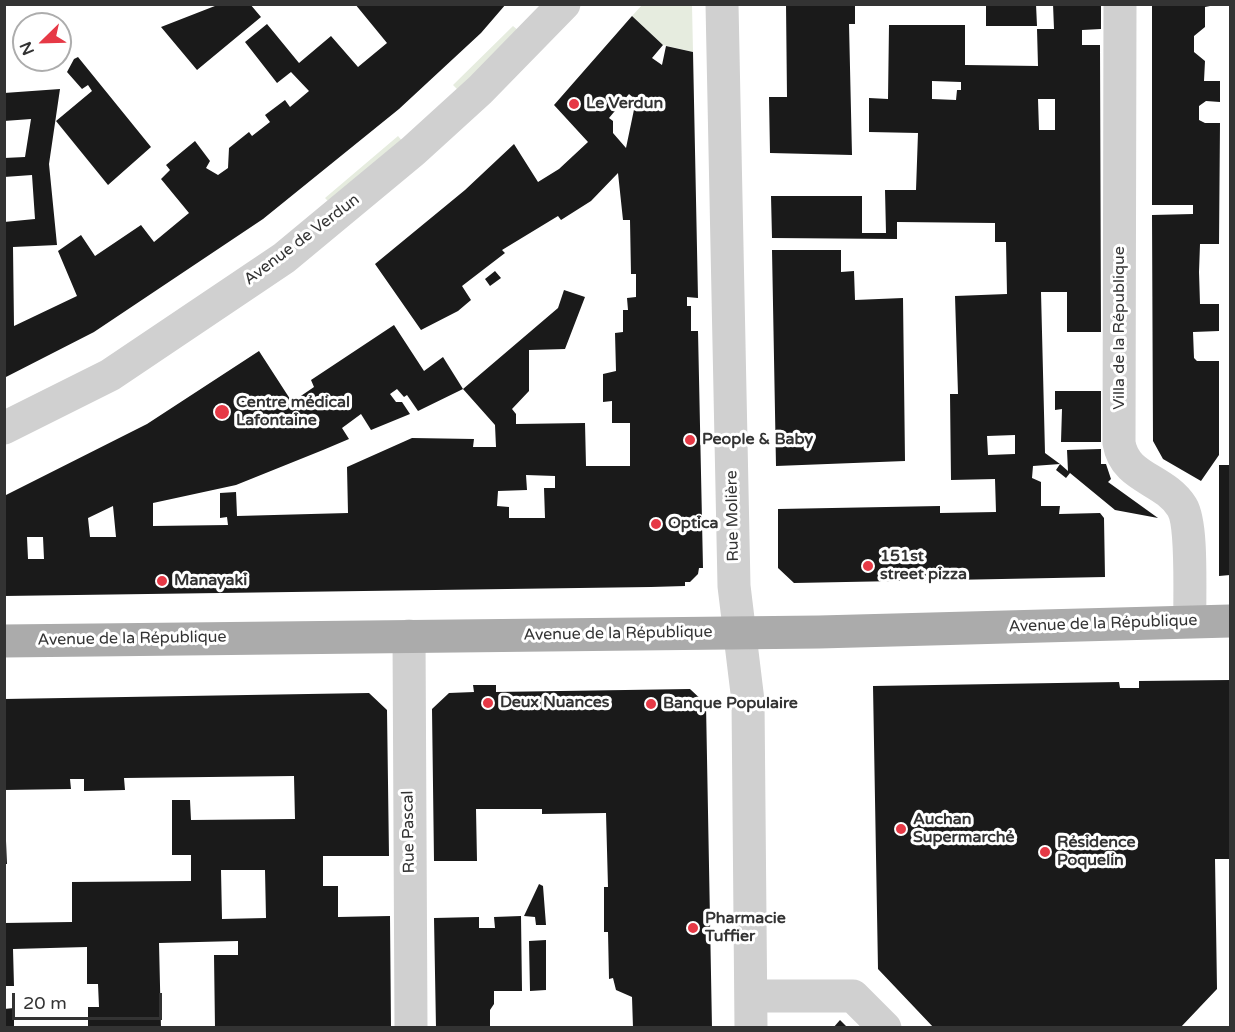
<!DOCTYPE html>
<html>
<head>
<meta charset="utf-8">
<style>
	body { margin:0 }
	#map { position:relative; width:1235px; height:1032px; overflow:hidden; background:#fff; font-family:"Varela Round",sans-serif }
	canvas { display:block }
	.frame { position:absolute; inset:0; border:6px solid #333; pointer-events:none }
	.north { position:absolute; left:12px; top:12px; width:60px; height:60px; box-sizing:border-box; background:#fff; border:2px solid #adadad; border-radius:50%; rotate:247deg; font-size:16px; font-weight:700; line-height:24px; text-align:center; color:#333 }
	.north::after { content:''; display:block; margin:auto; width:21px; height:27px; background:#e63946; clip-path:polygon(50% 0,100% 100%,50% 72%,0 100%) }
	.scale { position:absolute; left:12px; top:993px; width:150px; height:27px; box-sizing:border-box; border:3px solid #333; border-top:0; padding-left:8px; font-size:18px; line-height:21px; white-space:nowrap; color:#333; -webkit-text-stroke:4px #fff; paint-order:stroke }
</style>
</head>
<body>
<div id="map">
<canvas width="1235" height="1032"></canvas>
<div class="frame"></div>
<div class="north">N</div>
<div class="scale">20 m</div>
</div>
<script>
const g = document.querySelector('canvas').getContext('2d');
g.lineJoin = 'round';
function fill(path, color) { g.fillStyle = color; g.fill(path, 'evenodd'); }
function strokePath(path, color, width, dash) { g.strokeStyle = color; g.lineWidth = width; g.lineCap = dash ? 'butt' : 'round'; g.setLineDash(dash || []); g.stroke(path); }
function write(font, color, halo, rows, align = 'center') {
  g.font = font + ' "Varela Round",sans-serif'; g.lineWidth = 6; g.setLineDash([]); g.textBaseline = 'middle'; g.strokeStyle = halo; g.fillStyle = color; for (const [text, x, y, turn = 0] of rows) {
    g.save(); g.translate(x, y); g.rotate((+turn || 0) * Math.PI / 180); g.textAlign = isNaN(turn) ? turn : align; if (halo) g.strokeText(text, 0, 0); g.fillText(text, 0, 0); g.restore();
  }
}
const green = new Path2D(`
	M 642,5 L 692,5 L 693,52 L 663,45 L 632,16 Z
	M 513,26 L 519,31 L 459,91 L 453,85 Z
	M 398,136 L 404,143 L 331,204 L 325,198 Z`);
const building = new Path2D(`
	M 220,4 L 250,4 L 261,17 L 197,70 L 161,27 Z
	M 355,4 L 506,4 L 481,33 L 399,109 L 263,219 L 94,332 L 4,378 L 4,222 L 35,219 L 32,175 L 4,177 L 4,158 L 25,157 L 31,119 L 4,121 L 4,93 L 60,89 L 49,164 L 57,245 L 13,247 L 14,326 L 77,296 L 58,251 L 81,235 L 95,256 L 141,225 L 154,242 L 189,213 L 161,179 L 170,170 L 166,165 L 195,141 L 210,161 L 206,168 L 218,175 L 228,168 L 229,148 L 249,132 L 252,136 L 270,122 L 265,115 L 285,100 L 290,107 L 309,91 L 291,72 L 277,83 L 245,42 L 267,24 L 299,63 L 331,36 L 358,67 L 387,43 Z
	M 786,4 L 855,4 L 855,24 L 849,24 L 852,155 L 770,153 L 769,97 L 787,97 Z
	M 986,4 L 1036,4 L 1037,26 L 986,26 Z
	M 1053,4 L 1101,4 L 1101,29 L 1082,30 L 1082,45 L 1100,45 L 1101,332 L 1067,332 L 1067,292 L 1041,292 L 1045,453 L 1060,464 L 1068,471 L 1067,450 L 1101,449 L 1101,464 L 1106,464 L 1111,479 L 1108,482 L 1158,518 L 1115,510 L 1070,473 L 1066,478 L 1056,470 L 1060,464 L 1033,466 L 1032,478 L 1041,482 L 1041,506 L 1060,506 L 1059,514 L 1100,513 L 1104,518 L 1105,577 L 794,583 L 778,568 L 778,509 L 940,506 L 940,513 L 996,512 L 995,479 L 951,480 L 950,394 L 958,394 L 955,296 L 1007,294 L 1006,242 L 995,242 L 995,223 L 897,222 L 897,239 L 772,238 L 771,196 L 862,196 L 862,233 L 886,233 L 885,190 L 916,190 L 918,133 L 869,132 L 869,98 L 888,99 L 889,25 L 965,25 L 965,65 L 1038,66 L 1037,29 L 1054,29 ZM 932,81 L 961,82 L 961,90 L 957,90 L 956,100 L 932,99 ZM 1038,99 L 1055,99 L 1055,130 L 1039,130 ZM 1015,435 L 1015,454 L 988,455 L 987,436 Z
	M 1152,4 L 1220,4 L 1205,7 L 1205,27 L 1194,36 L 1194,52 L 1205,61 L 1204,81 L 1220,81 L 1220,102 L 1206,101 L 1199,106 L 1199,120 L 1205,123 L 1220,123 L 1219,244 L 1200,244 L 1199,272 L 1200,304 L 1219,304 L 1219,331 L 1193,332 L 1194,358 L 1197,361 L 1219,361 L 1219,455 L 1201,481 L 1163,459 L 1153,441 L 1152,215 L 1193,214 L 1193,205 L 1152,205 Z
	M 632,16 L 663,45 L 652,58 L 662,65 L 666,46 L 693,52 L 698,298 L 687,297 L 687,306 L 691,306 L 691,331 L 698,331 L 703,568 L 699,568 L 698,574 L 690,582 L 685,582 L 685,586 L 651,587 L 4,596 L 4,496 L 147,424 L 259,351 L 292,402 L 314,387 L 311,380 L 394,325 L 424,371 L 443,357 L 463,389 L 418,411 L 407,395 L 404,397 L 397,389 L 390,394 L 396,402 L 402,402 L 410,414 L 371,430 L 361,414 L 342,428 L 349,439 L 323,450 L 236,485 L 153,503 L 153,526 L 228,525 L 227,517 L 220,518 L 220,493 L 236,492 L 237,516 L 348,513 L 347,467 L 412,438 L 474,439 L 473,447 L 496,447 L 495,425 L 463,389 L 558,308 L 564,290 L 585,297 L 565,349 L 529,350 L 529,391 L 512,409 L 516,414 L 516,424 L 585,423 L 586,466 L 630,466 L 630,423 L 612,423 L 612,401 L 603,402 L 603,374 L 616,371 L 615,333 L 623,332 L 623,310 L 628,310 L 627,298 L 636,297 L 636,274 L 631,274 L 630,220 L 623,220 L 618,173 L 591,201 L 561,220 L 558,216 L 502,250 L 505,253 L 462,286 L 471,300 L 458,311 L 421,330 L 375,264 L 465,190 L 514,144 L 538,182 L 559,169 L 588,142 L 554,105 ZM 629,94 L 636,100 L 626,148 L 613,133 L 613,121 L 609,118 ZM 526,475 L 555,476 L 555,488 L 544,488 L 545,518 L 509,518 L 509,507 L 497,506 L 498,491 L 527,490 ZM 113,506 L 116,537 L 90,537 L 88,518 ZM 27,537 L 43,537 L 44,559 L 28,559 Z
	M 78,57 L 151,147 L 108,185 L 56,121 L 92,91 L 88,85 L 82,89 L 67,72 L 74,59 Z
	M 772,250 L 841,250 L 841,272 L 854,271 L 855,300 L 903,298 L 905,461 L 776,466 Z
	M 495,271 L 501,278 L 490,286 L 485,279 Z
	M 1055,391 L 1101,391 L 1101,442 L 1061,442 L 1062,409 L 1055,410 Z
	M 1219,465 L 1230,465 L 1230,575 L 1219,576 Z
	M 1230,680 L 1230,859 L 1215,859 L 1217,989 L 1180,1028 L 934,1028 L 878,969 L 873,686 L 1119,682 L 1120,688 L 1139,688 L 1139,681 Z
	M 473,685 L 496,685 L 496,692 L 690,689 L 706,704 L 712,1028 L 633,1028 L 632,997 L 616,990 L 613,978 L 609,979 L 608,932 L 604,932 L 604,887 L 608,887 L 606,813 L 542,814 L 542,809 L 476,809 L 477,861 L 434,861 L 432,709 L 449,693 L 474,692 Z
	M 369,693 L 387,710 L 389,856 L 323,856 L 323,886 L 338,886 L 338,917 L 390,916 L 391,1028 L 215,1028 L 214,955 L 238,955 L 238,941 L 159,943 L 161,1028 L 88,1028 L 88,1007 L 99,1007 L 98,984 L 87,984 L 87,947 L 13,949 L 14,986 L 4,986 L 4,923 L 72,922 L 72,882 L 191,881 L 191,855 L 172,855 L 172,800 L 190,800 L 191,820 L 295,819 L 294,776 L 124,778 L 125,790 L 84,791 L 84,779 L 70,779 L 71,789 L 4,790 L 4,699 ZM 221,870 L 265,870 L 266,918 L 222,919 Z
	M 4,841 L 6,841 L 7,864 L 4,864 Z
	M 539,884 L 543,886 L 546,925 L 536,925 L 535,917 L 524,916 Z
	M 521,916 L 522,991 L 494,991 L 494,1004 L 490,1010 L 490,1028 L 436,1028 L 434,918 L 479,917 L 479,928 L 495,928 L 494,917 Z
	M 546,940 L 546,990 L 530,991 L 529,941 Z
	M 14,1008 L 14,1028 L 4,1028 L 4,1009 Z
	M 840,1020 L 848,1028 L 833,1028 Z`);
const minor = new Path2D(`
	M 722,4 L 734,586 L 748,701 L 751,1028
	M 1120,4 L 1119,443 C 1125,479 1164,478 1182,507 C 1193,525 1189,596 1190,621
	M 4,428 L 110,375 L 284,258 L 413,151 L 480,90 L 564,4
	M 409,636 L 411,1028
	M 751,996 L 853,996 L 885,1028`);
const major = new Path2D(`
	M 4,641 L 819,632 L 1230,621`);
const markers = [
	[574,104,6,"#e63946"],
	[222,412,8,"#e63946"],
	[690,440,6,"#e63946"],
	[656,524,6,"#e63946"],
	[868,566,6,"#e63946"],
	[162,581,6,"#e63946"],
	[488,703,6,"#e63946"],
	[651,704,6,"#e63946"],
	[901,829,6,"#e63946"],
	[1045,852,6,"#e63946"],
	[693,928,6,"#e63946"]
];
const poiNames = [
	["Le Verdun",586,104],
	["Centre médical",236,403],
	["Lafontaine",236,421],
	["People & Baby",702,440],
	["Optica",668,524],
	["151st",880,557],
	["street pizza",880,575],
	["Manayaki",174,581],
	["Deux Nuances",500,703],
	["Banque Populaire",663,704],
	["Auchan",913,820],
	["Supermarché",913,838],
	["Résidence",1057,843],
	["Poquelin",1057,861],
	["Pharmacie",705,919],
	["Tuffier",705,937]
];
const streetNames = [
	["Avenue de Verdun",302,240,-37],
	["Villa de la République",1120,328,-90],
	["Rue Molière",733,516,-91],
	["Avenue de la République",1103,624,-2],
	["Avenue de la République",618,634,-1],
	["Avenue de la République",132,639,-1],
	["Rue Pascal",409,832,-91]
];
fill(green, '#e6ecdf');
fill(building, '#1a1a1a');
strokePath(minor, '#d0d0d0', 33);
strokePath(major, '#ababab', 33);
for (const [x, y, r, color] of markers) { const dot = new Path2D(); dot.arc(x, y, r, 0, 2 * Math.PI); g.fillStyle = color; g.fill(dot); strokePath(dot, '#fff', 2); }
write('bold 16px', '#333', '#fff', poiNames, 'left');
write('16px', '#333', '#fff', streetNames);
</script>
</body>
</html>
